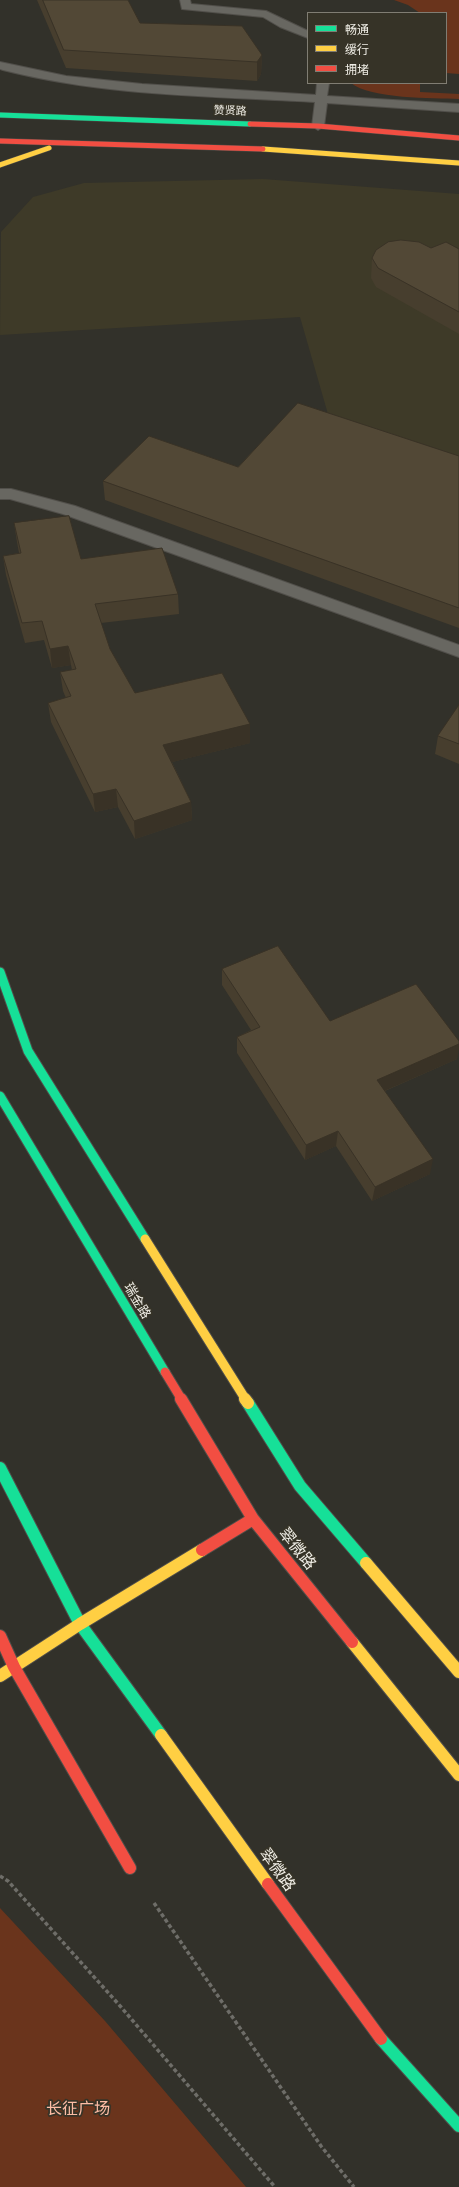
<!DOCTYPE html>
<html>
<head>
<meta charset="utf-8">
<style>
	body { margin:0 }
	#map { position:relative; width:459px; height:2187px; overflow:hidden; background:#32312a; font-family:Montserrat,"Noto Sans SC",sans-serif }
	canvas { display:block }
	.legend { position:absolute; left:307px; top:12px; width:140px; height:72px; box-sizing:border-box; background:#363327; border:1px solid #807d73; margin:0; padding:5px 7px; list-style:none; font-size:12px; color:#efede5 }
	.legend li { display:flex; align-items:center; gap:8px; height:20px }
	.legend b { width:20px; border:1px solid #807d73 }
</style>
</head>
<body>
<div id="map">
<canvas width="459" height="2187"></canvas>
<ul class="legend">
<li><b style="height:5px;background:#16e098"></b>畅通</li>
<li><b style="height:5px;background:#ffcf43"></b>缓行</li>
<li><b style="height:5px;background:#f24e42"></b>拥堵</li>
</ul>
</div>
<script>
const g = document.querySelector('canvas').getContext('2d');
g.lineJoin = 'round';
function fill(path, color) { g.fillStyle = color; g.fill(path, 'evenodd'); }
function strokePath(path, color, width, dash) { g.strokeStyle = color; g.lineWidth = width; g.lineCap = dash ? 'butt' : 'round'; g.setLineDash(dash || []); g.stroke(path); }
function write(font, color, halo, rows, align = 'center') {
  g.font = font + ' Montserrat,"Noto Sans SC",sans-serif'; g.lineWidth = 3.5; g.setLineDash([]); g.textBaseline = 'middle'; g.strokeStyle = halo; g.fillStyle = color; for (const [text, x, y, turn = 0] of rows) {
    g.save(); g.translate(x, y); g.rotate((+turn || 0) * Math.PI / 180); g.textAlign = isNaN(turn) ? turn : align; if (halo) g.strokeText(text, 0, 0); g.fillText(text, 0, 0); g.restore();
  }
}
const built = new Path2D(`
	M 263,179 L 459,194 L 459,469 L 332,428 L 300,317 L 0,335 L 1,232 L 33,197 L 84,183 Z`);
const green = new Path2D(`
	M 394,0 L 459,0 L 459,74 L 446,73 L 446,13 L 420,13 L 408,5 Z
	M 351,83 L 420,83 L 420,92 L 459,94 L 459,99 C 433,98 370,99 351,83 Z
	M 0,1908 L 105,2021 L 246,2187 L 0,2187 Z`);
const path = new Path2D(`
	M 0,1876 L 8,1881 L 121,2007 L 275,2187
	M 154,1903 L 321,2146 L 354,2187`);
const street = new Path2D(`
	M 180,0 L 190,0 L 191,4 L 266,11 L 308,31 L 308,38 L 280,27 L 263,17 L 182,9 Z
	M 0,62 L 66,76 L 142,84 L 316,95 L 317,83 L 329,83 L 327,96 L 459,104 L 459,112 L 327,103 L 324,126 L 318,130 L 312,126 L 315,102 C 211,96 104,96 3,70 L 0,69 Z
	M 0,489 L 11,489 L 75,506 L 459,645 L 459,657 L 63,514 L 10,499 L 0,499 Z`);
const fastFar2 = new Path2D(`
	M 0,115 L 250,124`);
const fastFar1 = new Path2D(`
	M 0,972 L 28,1051 L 145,1239
	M 0,1096 L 165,1372`);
const fast = new Path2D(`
	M 248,1403 L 300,1486 L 366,1563
	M 0,1468 L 80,1624 L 161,1735
	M 381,2039 L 459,2126`);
const slowFar2 = new Path2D(`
	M 263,149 L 459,163
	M 0,165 L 49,148`);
const slowFar1 = new Path2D(`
	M 145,1239 L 246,1400`);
const slow = new Path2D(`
	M 245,1399 L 248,1403
	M 366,1563 L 459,1672
	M 352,1642 L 459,1775
	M 0,1676 L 80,1624 L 202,1550
	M 161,1735 L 268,1884`);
const jamFar2 = new Path2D(`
	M 250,124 L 318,126 L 459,138
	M 0,141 L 263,149`);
const jamFar1 = new Path2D(`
	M 165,1372 L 182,1400`);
const jam = new Path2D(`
	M 181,1399 L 253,1519 L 352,1642
	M 202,1550 L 253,1519
	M 0,1636 L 14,1667 L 130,1868
	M 268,1884 L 381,2039`);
const wall = new Path2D(`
	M 37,0 L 128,0 L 140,23 L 262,55 L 261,74 L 257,81 L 66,68 Z
	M 431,248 L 459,249 L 459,334 L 376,287 L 371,278 L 372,258 Z
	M 459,456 L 459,628 L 105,500 L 103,481 L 238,467 Z
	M 14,523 L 81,559 L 178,594 L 179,614 L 101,623 L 110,649 L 135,693 L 250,743 L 172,762 L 191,802 L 192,820 L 135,839 L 118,807 L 95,812 L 51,722 L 48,703 L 66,698 L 63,691 L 60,672 L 72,670 L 71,665 L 52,668 L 44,640 L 25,643 L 6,575 L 3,556 L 19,553 L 17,542 Z
	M 459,705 L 459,764 L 435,754 L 438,736 Z
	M 222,969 L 330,1021 L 457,1059 L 385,1091 L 430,1174 L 372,1201 L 336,1146 L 305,1160 L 237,1053 L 237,1037 L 251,1030 L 222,985 Z`);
const shadedWall = new Path2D(`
	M 262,55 L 261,74 L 257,81 L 257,62 Z
	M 68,646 L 71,665 L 52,668 L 50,649 Z
	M 250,724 L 250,743 L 164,764 L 163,745 Z
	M 116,789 L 118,807 L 95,812 L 93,794 Z
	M 191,802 L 192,820 L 135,839 L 134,821 Z
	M 459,1044 L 459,1049 L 457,1059 L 375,1095 L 377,1080 Z
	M 338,1131 L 336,1146 L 305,1160 L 306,1145 Z
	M 433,1159 L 430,1174 L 372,1201 L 375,1187 Z`);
const building = new Path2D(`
	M 43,0 L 128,0 L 140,23 L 242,26 L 262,55 L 257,62 L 64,50 Z
	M 401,240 L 419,242 L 431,248 L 446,242 L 459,249 L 459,312 L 378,268 L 372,258 L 376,250 L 388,242 Z
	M 298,403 L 459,456 L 459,608 L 103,481 L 149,436 L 238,467 Z
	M 69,516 L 81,559 L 162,548 L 178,594 L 95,604 L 110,649 L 135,693 L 222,673 L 250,724 L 163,745 L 191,802 L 134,821 L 116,789 L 93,794 L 48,703 L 71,696 L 60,672 L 76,669 L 68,646 L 50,649 L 42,621 L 22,623 L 3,556 L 21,553 L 14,523 Z
	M 459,705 L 459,744 L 438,736 Z
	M 278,946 L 330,1021 L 416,984 L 459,1041 L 459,1044 L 377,1080 L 433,1159 L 375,1187 L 338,1131 L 306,1145 L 237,1037 L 260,1027 L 222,969 Z`);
const farStreetnames = [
	["赞贤路",230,111,2]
];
const streetNames = [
	["瑞金路",137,1301,59]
];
const nearStreetnames = [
	["翠微路",297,1549,51],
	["翠微路",277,1870,54]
];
const nearParknames = [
	["长征广场",78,2109]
];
fill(built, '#3e3a28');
fill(green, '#6a341c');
strokePath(street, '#514f4a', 2);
strokePath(fastFar2, '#514f4a', 6);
strokePath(fastFar1, '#514f4a', 11);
strokePath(fast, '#514f4a', 14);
strokePath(slowFar2, '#514f4a', 6);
strokePath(slowFar1, '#514f4a', 11);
strokePath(slow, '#514f4a', 14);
strokePath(jamFar2, '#514f4a', 6);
strokePath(jamFar1, '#514f4a', 11);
strokePath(jam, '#514f4a', 14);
strokePath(path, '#6e6d68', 3.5, [4, 2.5]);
fill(street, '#686761');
strokePath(fastFar2, '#16e098', 5);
strokePath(fastFar1, '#16e098', 9);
strokePath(fast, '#16e098', 12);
strokePath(slowFar2, '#ffcf43', 5);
strokePath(slowFar1, '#ffcf43', 9);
strokePath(slow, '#ffcf43', 12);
strokePath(jamFar2, '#f24e42', 5);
strokePath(jamFar1, '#f24e42', 9);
strokePath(jam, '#f24e42', 12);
fill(wall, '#473e2e');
fill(shadedWall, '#393226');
fill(building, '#524836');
strokePath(building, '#393226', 1);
write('11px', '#efede5', '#363327', farStreetnames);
write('13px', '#efede5', '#363327', streetNames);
write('16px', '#efede5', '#363327', nearStreetnames);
write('16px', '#fdbca4', '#363327', nearParknames);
</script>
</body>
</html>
